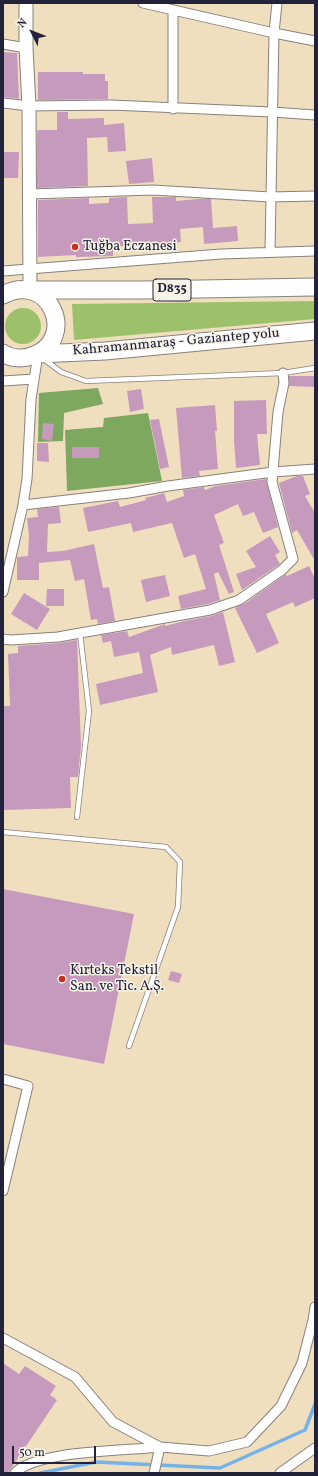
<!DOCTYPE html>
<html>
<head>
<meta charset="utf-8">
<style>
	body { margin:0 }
	#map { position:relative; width:318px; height:1476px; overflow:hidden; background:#f0dfbf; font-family:Vollkorn,serif }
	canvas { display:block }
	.frame { position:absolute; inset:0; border:4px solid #22223b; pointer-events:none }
	.north { position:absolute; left:12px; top:12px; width:40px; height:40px; -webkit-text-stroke:3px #f7f3e8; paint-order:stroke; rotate:312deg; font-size:11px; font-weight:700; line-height:16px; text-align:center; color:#22223b }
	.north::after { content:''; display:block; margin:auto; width:14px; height:18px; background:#22223b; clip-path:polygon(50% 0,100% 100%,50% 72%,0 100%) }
	.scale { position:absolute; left:12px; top:1446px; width:84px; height:18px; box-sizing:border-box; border:2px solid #22223b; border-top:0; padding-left:5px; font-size:12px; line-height:14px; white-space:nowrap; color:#22223b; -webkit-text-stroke:3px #f7f3e8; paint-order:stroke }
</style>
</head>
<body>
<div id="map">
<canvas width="318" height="1476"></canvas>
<div class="frame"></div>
<div class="north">N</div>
<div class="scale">50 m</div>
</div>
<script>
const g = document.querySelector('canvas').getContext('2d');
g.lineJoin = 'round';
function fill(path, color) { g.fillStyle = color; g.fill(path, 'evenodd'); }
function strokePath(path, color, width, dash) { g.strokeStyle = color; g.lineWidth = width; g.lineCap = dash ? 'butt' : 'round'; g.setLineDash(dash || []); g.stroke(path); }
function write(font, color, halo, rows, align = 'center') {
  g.font = font + ' Vollkorn,serif'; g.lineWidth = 3; g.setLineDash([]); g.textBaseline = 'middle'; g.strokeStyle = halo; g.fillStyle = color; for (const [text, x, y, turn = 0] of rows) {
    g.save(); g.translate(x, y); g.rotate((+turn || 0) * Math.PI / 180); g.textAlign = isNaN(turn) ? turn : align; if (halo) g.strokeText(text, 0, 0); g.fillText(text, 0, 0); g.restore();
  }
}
const green = new Path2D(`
	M 315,301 L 315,319 L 74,340 L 72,304 Z
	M5 326a18 18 0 1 1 36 0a18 18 0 1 1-36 0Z`);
const forest = new Path2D(`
	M 98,388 L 103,404 L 64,413 L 63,441 L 38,442 L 39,393 Z
	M 148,413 L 162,481 L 67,491 L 65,430 L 103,427 L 104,418 Z`);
const stream = new Path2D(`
	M 40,1473 L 96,1462 L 220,1468 L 305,1430 L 315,1404`);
const building = new Path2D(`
	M 3,52 L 17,53 L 19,99 L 3,97 Z
	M 38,72 L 83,72 L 83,74 L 105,74 L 105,81 L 108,81 L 108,99 L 38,100 Z
	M 57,112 L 68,112 L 68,119 L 104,118 L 104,125 L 124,123 L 126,151 L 108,152 L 107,137 L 87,138 L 88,186 L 37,188 L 37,130 L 57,130 Z
	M 3,152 L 19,152 L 18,178 L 3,178 Z
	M 152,158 L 154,182 L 129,184 L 126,161 Z
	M 127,197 L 128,224 L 153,223 L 152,197 L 176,197 L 176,201 L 198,199 L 211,199 L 213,228 L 237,226 L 238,241 L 204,244 L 203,227 L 180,229 L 181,242 L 113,247 L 113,256 L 76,257 L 76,255 L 38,257 L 38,200 L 89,198 L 89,204 L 109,203 L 109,198 Z
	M 289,376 L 315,376 L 315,387 L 289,386 Z
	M 141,389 L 144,409 L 130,412 L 127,391 Z
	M 266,400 L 267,434 L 257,434 L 260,465 L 236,468 L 234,441 L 234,401 Z
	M 215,405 L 217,431 L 215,431 L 218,469 L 199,471 L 200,476 L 182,478 L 176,408 Z
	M 159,419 L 169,467 L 160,469 L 150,420 Z
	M 43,423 L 54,424 L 52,441 L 42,439 Z
	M 37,443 L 48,443 L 49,462 L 37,461 Z
	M 72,447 L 99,447 L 99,458 L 72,458 Z
	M 297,476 L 303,476 L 310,494 L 305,496 L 315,513 L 315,561 L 297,530 L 292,533 L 279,483 Z
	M 266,479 L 278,527 L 263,533 L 254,512 L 243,516 L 238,504 L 214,515 L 224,543 L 219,545 L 234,592 L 229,594 L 218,572 L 214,574 L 220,600 L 208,604 L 181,609 L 178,596 L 206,589 L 195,554 L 184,558 L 172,523 L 133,532 L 131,523 L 88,532 L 83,508 L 118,501 L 120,507 L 146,500 L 145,498 L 164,493 L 167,502 L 184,496 L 183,490 L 204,487 L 205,490 L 216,486 Z
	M 59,507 L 61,523 L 48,524 L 47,552 L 63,551 L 94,544 L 103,588 L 109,587 L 115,621 L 98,624 L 97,619 L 91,620 L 84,579 L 75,581 L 70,560 L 39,563 L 39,580 L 17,580 L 17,557 L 28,556 L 29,535 L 27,518 L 38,517 L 37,509 Z
	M 270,536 L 280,552 L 275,555 L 280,564 L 242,590 L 236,574 L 256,567 L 246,551 Z
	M 309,566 L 315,579 L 315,598 L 295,607 L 293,602 L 266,614 L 279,643 L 257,653 L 235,608 L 247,602 L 286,574 L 287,576 Z
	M 165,575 L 170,596 L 146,602 L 141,580 Z
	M 47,589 L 64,589 L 64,606 L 46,606 Z
	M 24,593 L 50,609 L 37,630 L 11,614 Z
	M 223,612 L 235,662 L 219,666 L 214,645 L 172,655 L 171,647 L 150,655 L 158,692 L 100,705 L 96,684 L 143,673 L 139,652 L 114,657 L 111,641 L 103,643 L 101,635 L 127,631 L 129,637 L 165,624 L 165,626 L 184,621 L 211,616 Z
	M 77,640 L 81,746 L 78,777 L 70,777 L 71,808 L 3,810 L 3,706 L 10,706 L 8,654 L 18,653 L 18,646 L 58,643 Z
	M 3,889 L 134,914 L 104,1064 L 3,1044 Z
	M 171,971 L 182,974 L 179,983 L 168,980 Z
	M 3,1363 L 19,1374 L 25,1366 L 56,1386 L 50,1395 L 57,1400 L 8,1473 L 3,1473 Z`);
const lane = new Path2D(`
	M 44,359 L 61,372 L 86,381 L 283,373 L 315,368
	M 77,817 L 89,711 L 80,633
	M 3,832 L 166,847 L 180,862 L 178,907 L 129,1046`);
const street = new Path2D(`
	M 143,3 L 274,33 L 315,41
	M 173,10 L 173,109
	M 3,44 L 26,48
	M 3,103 L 29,106 L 111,105 L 272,112 L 315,115
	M 30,194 L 153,190 L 270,197 L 315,196
	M 270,252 L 274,33 L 277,3
	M 3,271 L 221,254 L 315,251
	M 3,381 L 34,379
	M 23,505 L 129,493 L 168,486 L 273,472 L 315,469
	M 3,592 L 23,505 L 27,479 L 31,399 L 38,354
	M 3,639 L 11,640 L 58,637 L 210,610 L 239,600 L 282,570 L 293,559 L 272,482 L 278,412 L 284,383 L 283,373
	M 3,1079 L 28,1086 L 3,1191
	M 3,1338 L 75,1377 L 113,1422 L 160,1447 L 209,1451 L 247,1442 L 281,1406 L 302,1363 L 313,1320 L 315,1307
	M 15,1473 C 36,1450 127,1451 160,1447 L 154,1473
	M 280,1473 L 315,1448`);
const secondary = new Path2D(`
	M 26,3 L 26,48 L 29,106 L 30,290`);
const highway = new Path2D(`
	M 30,290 L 143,290 L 315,287
	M 3,295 C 50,270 79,340 32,356 C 23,359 11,359 3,353
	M 38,354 L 105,351 L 315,331`);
const markers = [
	[75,247,4,"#c8321e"],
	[62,979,4,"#c8321e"]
];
const shields = [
	[172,290,38]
];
const shieldNames = [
	["D835",172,290]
];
const poiNames = [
	["Tuğba Eczanesi",83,247],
	["Kırteks Tekstil",70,971],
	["San. ve Tic. A.Ş.",70,987]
];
const streetNames = [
	["Kahramanmaraş - Gaziantep yolu",176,343,-5]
];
fill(green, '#9dc16b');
fill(forest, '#7ea75f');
strokePath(stream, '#74b2e7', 3.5);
fill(building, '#c69abd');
strokePath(lane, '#89807d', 6);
strokePath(street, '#89807d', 11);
strokePath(secondary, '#89807d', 15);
strokePath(highway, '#89807d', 19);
strokePath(lane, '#fff', 4.5);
strokePath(street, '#fff', 9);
strokePath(secondary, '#fff', 13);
strokePath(highway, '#fff', 17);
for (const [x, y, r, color] of markers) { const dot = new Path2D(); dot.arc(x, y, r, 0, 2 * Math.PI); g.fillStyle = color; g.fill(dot); strokePath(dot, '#f7f3e8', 1.5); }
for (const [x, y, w] of shields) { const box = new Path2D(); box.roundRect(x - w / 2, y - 11, w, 22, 3); g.fillStyle = '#f7f3e8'; g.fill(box); strokePath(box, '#22223b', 1); }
write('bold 13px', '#22223b', null, shieldNames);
write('14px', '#22223b', '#f7f3e8', poiNames, 'left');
write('14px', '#22223b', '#f7f3e8', streetNames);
</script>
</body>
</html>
